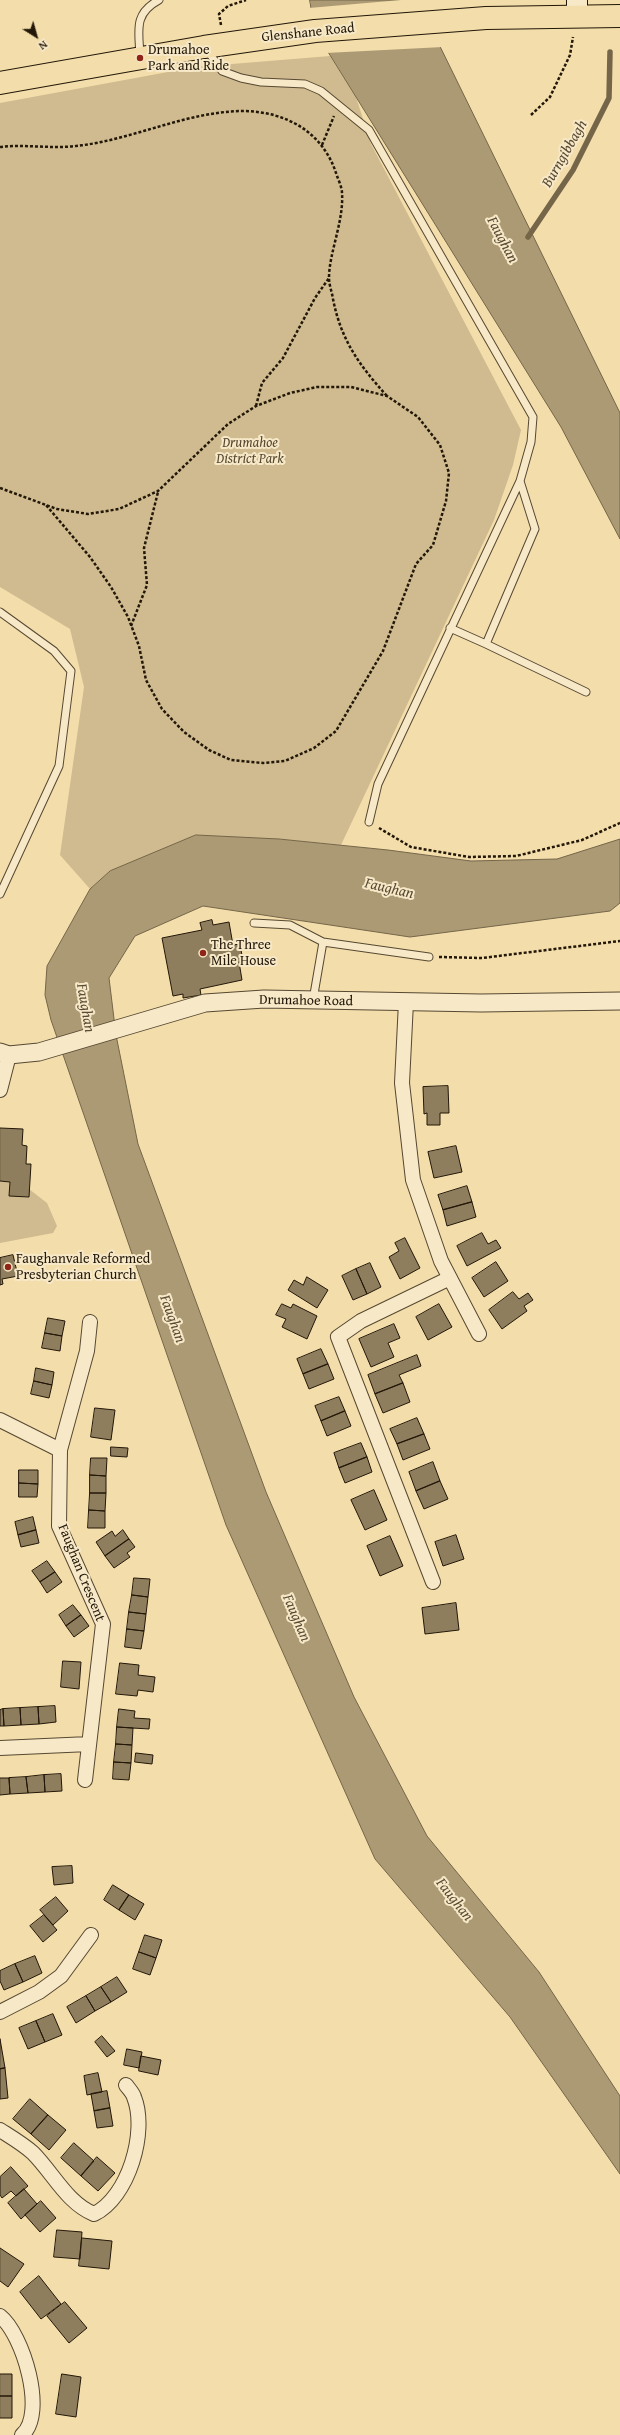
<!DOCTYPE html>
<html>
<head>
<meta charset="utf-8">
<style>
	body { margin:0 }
	#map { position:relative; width:620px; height:2435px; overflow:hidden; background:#f3ddab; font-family:"Gentium Book Plus",serif }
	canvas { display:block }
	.north { position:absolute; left:16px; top:16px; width:40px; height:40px; -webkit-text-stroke:3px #f7e9c8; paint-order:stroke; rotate:143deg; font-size:11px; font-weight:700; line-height:16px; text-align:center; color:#221708 }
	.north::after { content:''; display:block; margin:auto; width:14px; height:18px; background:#221708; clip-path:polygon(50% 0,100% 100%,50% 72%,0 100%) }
</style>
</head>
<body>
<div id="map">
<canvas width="620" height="2435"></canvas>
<div class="north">N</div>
</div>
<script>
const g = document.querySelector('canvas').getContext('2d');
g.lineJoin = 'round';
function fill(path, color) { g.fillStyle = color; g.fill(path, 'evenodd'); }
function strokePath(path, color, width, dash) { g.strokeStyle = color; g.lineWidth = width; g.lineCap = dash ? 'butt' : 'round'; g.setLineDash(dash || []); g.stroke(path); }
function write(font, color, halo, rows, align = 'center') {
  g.font = font + ' "Gentium Book Plus",serif'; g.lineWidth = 4; g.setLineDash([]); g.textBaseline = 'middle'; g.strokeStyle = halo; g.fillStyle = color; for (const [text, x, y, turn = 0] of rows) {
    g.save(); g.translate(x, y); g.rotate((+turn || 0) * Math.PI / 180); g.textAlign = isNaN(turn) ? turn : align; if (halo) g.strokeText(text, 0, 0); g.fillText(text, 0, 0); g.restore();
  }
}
const green = new Path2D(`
	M 330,56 L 356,97 L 371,144 L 521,430 L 513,465 L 494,520 L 341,845 L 279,839 L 110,871 L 90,889 L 60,855 L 84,687 L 70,629 L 0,587 L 0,103 L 195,67 Z
	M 0,1181 L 10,1182 L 9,1196 L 28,1197 L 29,1189 L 47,1203 L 57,1226 L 53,1233 L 0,1243 Z`);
const water = new Path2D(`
	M 310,0 L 423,0 L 428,22 L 620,413 L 620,539 L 561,427 L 315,31 Z
	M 196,835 L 279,839 L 388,850 L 471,861 L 557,859 L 620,839 L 620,903 L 610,911 L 410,937 L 203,906 L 135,936 L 109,978 L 116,1035 L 138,1144 L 266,1492 L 354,1697 L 427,1836 L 539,1972 L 620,2096 L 620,2174 L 510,2017 L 375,1859 L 226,1525 L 51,1020 L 45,995 L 47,966 L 90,889 L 110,871 Z`);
const pier = new Path2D(`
	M 401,0 L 425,0 L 430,22 L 443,47 L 326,53 L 313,32 L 309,8 Z`);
const stream = new Path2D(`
	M 528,237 L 573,170 L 609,98 L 610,52`);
const building = new Path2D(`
	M 212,920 L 213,925 L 229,922 L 233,945 L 240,944 L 243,961 L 239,962 L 242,980 L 200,989 L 201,995 L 183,998 L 183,994 L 173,996 L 162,938 L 202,930 L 200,923 Z
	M 448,1086 L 449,1113 L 440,1113 L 440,1125 L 427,1125 L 427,1113 L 424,1114 L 423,1087 Z
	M 0,1128 L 23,1129 L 22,1145 L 27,1146 L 26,1164 L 31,1164 L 29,1197 L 9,1196 L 10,1182 L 0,1181 Z
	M 456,1146 L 462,1172 L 434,1178 L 428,1152 Z
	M 467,1186 L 472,1202 L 443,1210 L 438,1195 Z
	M 472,1202 L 476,1217 L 447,1226 L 443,1210 Z
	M 482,1233 L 488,1244 L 496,1240 L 501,1248 L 467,1266 L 457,1246 Z
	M 405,1238 L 420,1268 L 400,1279 L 389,1257 L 399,1251 L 395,1243 Z
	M 13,1255 L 18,1276 L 2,1279 L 3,1284 L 0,1285 L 0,1258 Z
	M 496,1262 L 508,1281 L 484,1297 L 472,1278 Z
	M 370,1263 L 381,1287 L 367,1294 L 356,1269 Z
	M 356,1269 L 367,1294 L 353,1300 L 342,1276 Z
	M 307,1277 L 328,1290 L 317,1308 L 288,1290 L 294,1280 L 303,1285 Z
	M 513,1292 L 519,1299 L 528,1293 L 533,1300 L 524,1306 L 527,1311 L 502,1329 L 489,1310 Z
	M 282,1304 L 291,1308 L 293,1304 L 317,1316 L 307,1339 L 282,1327 L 286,1319 L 276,1315 Z
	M 439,1304 L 452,1327 L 428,1340 L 416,1317 Z
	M 48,1318 L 65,1321 L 62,1336 L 45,1333 Z
	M 394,1324 L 400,1338 L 388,1343 L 394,1357 L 371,1367 L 359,1339 Z
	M 45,1333 L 62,1336 L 60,1351 L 42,1348 Z
	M 321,1349 L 328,1364 L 303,1374 L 297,1359 Z
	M 417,1355 L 421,1366 L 399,1375 L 403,1383 L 375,1394 L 368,1375 Z
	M 328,1364 L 334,1379 L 309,1389 L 303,1374 Z
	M 36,1368 L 54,1372 L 52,1385 L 34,1381 Z
	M 34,1381 L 52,1385 L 49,1398 L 31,1394 Z
	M 403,1383 L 410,1402 L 383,1413 L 375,1394 Z
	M 339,1397 L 345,1411 L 321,1421 L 315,1406 Z
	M 95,1408 L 115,1410 L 111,1440 L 91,1437 Z
	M 345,1411 L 351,1426 L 327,1436 L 321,1421 Z
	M 417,1418 L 424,1434 L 397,1444 L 390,1429 Z
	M 424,1434 L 430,1449 L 403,1460 L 397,1444 Z
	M 361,1443 L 367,1457 L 339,1468 L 334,1453 Z
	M 111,1447 L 128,1448 L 127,1457 L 111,1456 Z
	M 367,1457 L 372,1472 L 345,1483 L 339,1468 Z
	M 91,1458 L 107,1458 L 106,1476 L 90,1475 Z
	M 433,1462 L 440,1481 L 416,1491 L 409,1472 Z
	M 19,1470 L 38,1470 L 38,1484 L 19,1483 Z
	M 90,1475 L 106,1476 L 106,1493 L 90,1493 Z
	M 440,1481 L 448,1499 L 424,1509 L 416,1491 Z
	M 19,1483 L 38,1484 L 37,1497 L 19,1497 Z
	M 374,1490 L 387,1520 L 365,1530 L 351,1500 Z
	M 90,1493 L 106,1493 L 105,1511 L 89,1510 Z
	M 89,1510 L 105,1511 L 105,1528 L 88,1528 Z
	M 33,1517 L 36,1530 L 18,1535 L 15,1522 Z
	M 36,1530 L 39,1543 L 21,1547 L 18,1535 Z
	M 123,1530 L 129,1539 L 105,1556 L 96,1542 L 112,1531 L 115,1536 Z
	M 456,1535 L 464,1559 L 443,1566 L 435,1542 Z
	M 390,1536 L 403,1566 L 380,1576 L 367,1546 Z
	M 129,1539 L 135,1547 L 127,1553 L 130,1557 L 114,1568 L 105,1556 Z
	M 47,1561 L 55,1572 L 40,1582 L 32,1571 Z
	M 55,1572 L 62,1582 L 47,1593 L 40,1582 Z
	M 134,1578 L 150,1579 L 148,1597 L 132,1595 Z
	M 132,1595 L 148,1597 L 146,1614 L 129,1612 Z
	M 456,1603 L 459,1630 L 425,1634 L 422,1608 Z
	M 73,1605 L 81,1615 L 66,1626 L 59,1615 Z
	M 129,1612 L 146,1614 L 144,1631 L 127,1629 Z
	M 81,1615 L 89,1626 L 74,1637 L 66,1626 Z
	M 127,1629 L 144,1631 L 141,1649 L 125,1647 Z
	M 63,1661 L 81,1662 L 79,1689 L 61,1687 Z
	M 120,1663 L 139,1665 L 138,1675 L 155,1677 L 153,1692 L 138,1690 L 137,1696 L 116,1694 Z
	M 55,1706 L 56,1722 L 39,1724 L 38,1707 Z
	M 38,1707 L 39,1724 L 21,1725 L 20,1708 Z
	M 20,1708 L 21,1725 L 4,1726 L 3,1709 Z
	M 3,1709 L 4,1726 L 0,1726 L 0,1710 Z
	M 119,1709 L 135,1711 L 134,1718 L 150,1719 L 149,1729 L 117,1727 Z
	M 117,1727 L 133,1728 L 132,1745 L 116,1744 Z
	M 116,1744 L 132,1745 L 131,1763 L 114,1762 Z
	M 136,1753 L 153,1755 L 152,1764 L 135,1762 Z
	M 114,1762 L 131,1763 L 129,1780 L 113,1779 Z
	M 61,1774 L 62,1791 L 45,1792 L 44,1775 Z
	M 44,1775 L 45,1792 L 28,1793 L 26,1777 Z
	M 26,1777 L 28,1793 L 10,1794 L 9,1778 Z
	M 0,1778 L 9,1778 L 10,1794 L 0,1795 Z
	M 72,1866 L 73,1883 L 54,1885 L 52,1867 Z
	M 113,1885 L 129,1895 L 119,1910 L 104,1900 Z
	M 129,1895 L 144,1904 L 135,1920 L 119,1910 Z
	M 56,1897 L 68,1911 L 53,1925 L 40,1910 Z
	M 44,1915 L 57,1930 L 43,1942 L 30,1926 Z
	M 145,1935 L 162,1940 L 156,1958 L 139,1952 Z
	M 139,1952 L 156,1958 L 150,1975 L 133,1969 Z
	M 35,1956 L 42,1973 L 23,1982 L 15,1964 Z
	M 15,1964 L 23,1982 L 4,1990 L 0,1981 L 0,1971 Z
	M 117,1977 L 127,1992 L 111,2002 L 101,1987 Z
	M 101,1987 L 111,2002 L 95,2011 L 86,1996 Z
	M 86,1996 L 95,2011 L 76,2023 L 67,2007 Z
	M 53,2014 L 62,2035 L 45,2042 L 36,2021 Z
	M 36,2021 L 45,2042 L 28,2049 L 19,2028 Z
	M 102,2036 L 115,2051 L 107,2057 L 95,2042 Z
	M 0,2039 L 5,2068 L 0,2069 Z
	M 127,2049 L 142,2052 L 139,2068 L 124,2065 Z
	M 141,2056 L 161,2060 L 158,2075 L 139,2071 Z
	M 5,2068 L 8,2098 L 0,2099 L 0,2069 Z
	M 98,2073 L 102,2092 L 87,2095 L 84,2076 Z
	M 107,2091 L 110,2108 L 94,2111 L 91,2094 Z
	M 30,2099 L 48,2115 L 31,2134 L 13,2119 Z
	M 110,2108 L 113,2126 L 97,2128 L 94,2111 Z
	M 48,2115 L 66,2130 L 49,2150 L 31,2134 Z
	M 74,2143 L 94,2161 L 81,2176 L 61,2158 Z
	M 97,2157 L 115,2173 L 98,2191 L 81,2176 Z
	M 11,2167 L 28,2186 L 16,2196 L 11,2191 L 2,2198 L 0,2195 L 0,2177 Z
	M 24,2189 L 37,2204 L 21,2219 L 8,2203 Z
	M 41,2201 L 56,2218 L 40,2232 L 25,2215 Z
	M 57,2230 L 82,2232 L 80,2259 L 54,2257 Z
	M 82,2238 L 112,2241 L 109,2269 L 79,2266 Z
	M 0,2248 L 24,2264 L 8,2287 L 0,2281 Z
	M 39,2276 L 61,2304 L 41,2319 L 20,2292 Z
	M 65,2302 L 87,2328 L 69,2343 L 47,2316 Z
	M 0,2374 L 12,2374 L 12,2396 L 0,2396 Z
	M 62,2374 L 81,2377 L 76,2417 L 56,2414 Z
	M 0,2396 L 12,2396 L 12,2418 L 0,2418 Z`);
const path = new Path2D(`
	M 221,25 L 219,14 L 228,6 L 246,0
	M 531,115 L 550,97 L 570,55 L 573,37
	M 322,145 L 334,116
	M 0,147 C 25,144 51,149 76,146 C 133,140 187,111 244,111 C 288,112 324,133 337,176 C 339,181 342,188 342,193 C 344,221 329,253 329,278 C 329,285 332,292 333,299 C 341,340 359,365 387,396
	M 256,406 L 262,383 L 283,358 L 315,298 L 329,278
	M 0,488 L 46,505 L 57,509 L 88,514 L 119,509 L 158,491 L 228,424 L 256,406 L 290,393 L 317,387 L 351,387 L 387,396 L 418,417 L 440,445 L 449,473 L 446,501 L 433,545 L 416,564 L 383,651 L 336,731 L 314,748 L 285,761 L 263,763 L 231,760 L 209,750 L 184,732 L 162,709 L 146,680 L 139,646 L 128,617 L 111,587 L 90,557 L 46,505
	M 131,626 L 147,585 L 144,548 L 158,492
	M 379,828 L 411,847 L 469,857 L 516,856 L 582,840 L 620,823
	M 439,957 L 482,958 L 620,941`);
const service = new Path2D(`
	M 207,50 L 222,71 L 241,78 L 261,82 L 305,84 L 321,91 L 369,130 L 533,417 L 531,442 L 520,481 L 378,784 L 369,822
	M 140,56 C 139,31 133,14 159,0
	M 0,612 L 54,651 L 71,671 L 59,766 L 0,894
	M 450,628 L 486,644 L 535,529 L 520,481
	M 486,644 L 586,692
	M 254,923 L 290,925 L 323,942 L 429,957
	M 313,1000 L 323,942`);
const minor = new Path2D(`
	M 406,1002 L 402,1083 L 413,1180 L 441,1261 L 479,1334
	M 0,1090 L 9,1055
	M 0,1420 L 60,1450
	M 433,1582 L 338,1337 L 361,1321 L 450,1278
	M 0,1748 L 89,1744
	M 85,1780 L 103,1624 L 59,1526 L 60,1450 L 87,1351 L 90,1322
	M 0,2012 L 39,1992 L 61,1976 L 91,1935
	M 0,2130 C 11,2137 23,2144 33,2153 C 53,2173 67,2203 94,2214 C 128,2198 148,2132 134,2097 C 133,2093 128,2088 126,2085
	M 0,2316 C 23,2334 47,2414 22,2435`);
const tertiary = new Path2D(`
	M 0,1052 L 9,1055 L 39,1052 L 205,1003 L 264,999 L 481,1003 L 620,1001`);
const secondary = new Path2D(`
	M 577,0 L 577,17`);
const trunk = new Path2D(`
	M 0,83 L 204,47 L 315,31 L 486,18 L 620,16`);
const markers = [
	[140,58,4,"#8f2418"],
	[203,953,4,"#8f2418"],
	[8,1267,4,"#8f2418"]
];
const streetNames = [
	["Glenshane Road",308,33,-6],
	["Drumahoe Road",306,1001,1],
	["Faughan Crescent",81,1573,68]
];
const poiNames = [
	["Drumahoe",148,50],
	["Park and Ride",148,66],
	["The Three",211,945],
	["Mile House",211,961],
	["Faughanvale Reformed",16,1259],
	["Presbyterian Church",16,1275]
];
const parkNames = [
	["Drumahoe",250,443],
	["District Park",250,459]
];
const waterNames = [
	["Burngibbagh",565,154,-60],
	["Faughan",502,240,62],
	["Faughan",389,889,13],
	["Faughan",85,1008,80],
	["Faughan",172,1319,70],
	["Faughan",296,1618,67],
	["Faughan",454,1900,52]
];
fill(green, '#cfbb8f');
fill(water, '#ac9a74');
strokePath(water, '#756649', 1);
fill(pier, '#f3ddab');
strokePath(stream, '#756649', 5.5);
fill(building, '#8f7e5d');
strokePath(building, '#221708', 1);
strokePath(service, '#564831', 9);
strokePath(minor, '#564831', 16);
strokePath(tertiary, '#564831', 19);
strokePath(secondary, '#221708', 22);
strokePath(trunk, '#221708', 24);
strokePath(path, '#221708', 2.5, [3, 2]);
strokePath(service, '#f7e9c8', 7);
strokePath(minor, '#f7e9c8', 14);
strokePath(tertiary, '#f7e9c8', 17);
strokePath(secondary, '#f7e9c8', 20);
strokePath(trunk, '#f3ddab', 22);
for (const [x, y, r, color] of markers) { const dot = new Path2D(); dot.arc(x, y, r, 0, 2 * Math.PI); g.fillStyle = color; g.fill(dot); strokePath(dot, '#f7e9c8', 1.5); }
write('14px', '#221708', '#f7e9c8', streetNames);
write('14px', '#221708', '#f7e9c8', poiNames, 'left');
write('italic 14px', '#564830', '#f7e9c8', parkNames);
write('italic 15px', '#594b33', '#f7e9c8', waterNames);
</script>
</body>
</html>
